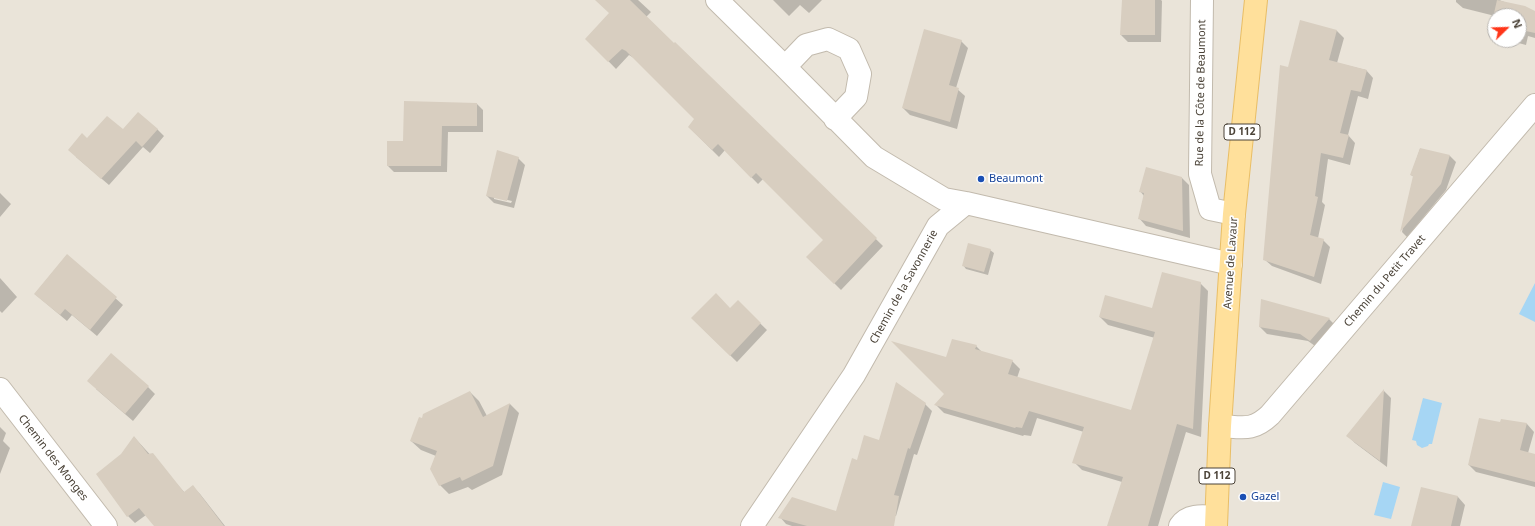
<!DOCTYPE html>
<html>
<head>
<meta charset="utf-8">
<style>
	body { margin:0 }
	#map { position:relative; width:1535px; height:526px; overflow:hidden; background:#f6f2eb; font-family:"Noto Sans",sans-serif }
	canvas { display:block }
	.north { position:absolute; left:1487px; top:8px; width:40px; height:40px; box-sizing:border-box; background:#fff; border:1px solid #b7b4af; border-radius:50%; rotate:67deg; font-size:11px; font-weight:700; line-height:16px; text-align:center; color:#4b4338 }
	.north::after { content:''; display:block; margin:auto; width:14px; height:18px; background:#ff3519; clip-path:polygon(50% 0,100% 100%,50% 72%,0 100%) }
</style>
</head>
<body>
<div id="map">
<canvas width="1535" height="526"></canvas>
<div class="north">N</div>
</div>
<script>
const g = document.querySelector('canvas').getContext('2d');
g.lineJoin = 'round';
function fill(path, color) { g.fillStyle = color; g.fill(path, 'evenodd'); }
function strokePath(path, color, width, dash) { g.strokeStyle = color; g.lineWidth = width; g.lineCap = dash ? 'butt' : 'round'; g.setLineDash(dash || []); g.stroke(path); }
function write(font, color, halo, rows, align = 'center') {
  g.font = font + ' "Noto Sans",sans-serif'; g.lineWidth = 3.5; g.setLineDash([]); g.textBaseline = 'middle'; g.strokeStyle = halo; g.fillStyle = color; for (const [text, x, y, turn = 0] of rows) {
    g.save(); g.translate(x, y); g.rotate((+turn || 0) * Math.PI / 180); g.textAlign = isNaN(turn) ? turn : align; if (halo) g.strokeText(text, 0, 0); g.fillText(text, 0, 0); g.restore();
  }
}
const residential = new Path2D(`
	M 0,0 L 1535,0 L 1535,526 L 0,526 ZM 1495,16 L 1519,16 L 1519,40 L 1495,40 Z`);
const water = new Path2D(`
	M 1535,283 L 1535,322 L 1519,314 Z
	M 1423,398 L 1442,403 L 1432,444 L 1429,444 L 1428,446 L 1422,448 L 1417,445 L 1416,441 L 1412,440 Z
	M 1383,482 L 1400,487 L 1391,519 L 1374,515 Z`);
const shadow = new Path2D(`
	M 614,0 L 638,0 L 651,12 L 646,17 L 674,45 L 675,43 L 883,246 L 841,290 L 808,257 L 824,240 L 763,179 L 758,184 L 725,150 L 719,157 L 689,127 L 696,119 L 634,58 L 629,55 L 616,69 L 587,39 L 610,13 Z
	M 773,0 L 822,0 L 809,13 L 800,5 L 789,16 Z
	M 1123,0 L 1161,0 L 1162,1 L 1161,42 L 1128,42 L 1121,35 Z
	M 1456,0 L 1499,0 L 1535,13 L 1535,38 L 1528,36 L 1526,45 L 1507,40 L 1519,40 L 1519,16 L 1495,16 L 1495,34 L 1491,31 L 1495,16 L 1463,8 L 1456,2 Z
	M 1301,21 L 1337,31 L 1344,38 L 1337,63 L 1366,70 L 1373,78 L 1368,99 L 1358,96 L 1348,135 L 1355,143 L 1350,165 L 1328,159 L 1322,202 L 1325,205 L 1318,238 L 1323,240 L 1330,247 L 1321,284 L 1272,266 L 1264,259 L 1289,68 Z
	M 961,41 L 968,48 L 956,88 L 965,96 L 957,129 L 910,115 L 903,108 Z
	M 477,104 L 483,110 L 483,132 L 448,132 L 447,172 L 394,172 L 388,166 L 404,142 Z
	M 157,129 L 164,136 L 150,153 L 143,147 L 109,185 L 76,157 L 87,139 L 123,130 Z
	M 1420,149 L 1450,156 L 1456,162 L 1446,190 L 1407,237 L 1402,232 L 1414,177 L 1411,175 Z
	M 518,158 L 525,165 L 514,208 L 494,203 L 487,196 ZM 494,197 L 512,201 L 511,203 L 494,199 Z
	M 1182,178 L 1189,185 L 1190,238 L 1146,226 L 1139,218 L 1144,196 L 1140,191 Z
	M 0,193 L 11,204 L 0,217 Z
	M 990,250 L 994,253 L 988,275 L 966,269 L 963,265 Z
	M 67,255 L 123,305 L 97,336 L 72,315 L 67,321 L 35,294 Z
	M 0,278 L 17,297 L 2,313 L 0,311 Z
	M 1200,283 L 1208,291 L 1201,437 L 1186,432 L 1158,526 L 1108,526 L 1122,482 L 1082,470 L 1074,462 L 1084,432 L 1037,418 L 1031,436 L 1024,435 L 1023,436 L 944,413 L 936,405 L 945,394 L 947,358 L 976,346 L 982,352 L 1012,361 L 1020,369 L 1017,378 L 1131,412 L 1155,338 L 1108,325 L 1100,317 L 1152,309 Z
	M 738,302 L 767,330 L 737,362 L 692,318 L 730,309 Z
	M 1329,319 L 1336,326 L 1318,348 L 1308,341 L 1267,334 L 1260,327 Z
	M 148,387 L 155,394 L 133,421 L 96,389 Z
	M 1384,391 L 1391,398 L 1387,467 L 1355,443 L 1348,436 Z
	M 470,392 L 479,401 L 487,416 L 510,404 L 519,413 L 502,475 L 472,490 L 468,487 L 449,494 L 440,485 L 436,456 L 421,450 L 411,441 L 422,419 Z
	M 925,404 L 932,411 L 917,455 L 914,454 L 896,516 L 885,513 L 882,526 L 792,526 L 786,524 L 780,517 L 837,513 L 858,461 L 879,441 Z
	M 1502,420 L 1527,424 L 1534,432 L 1528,453 L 1535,455 L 1535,487 L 1476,472 L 1469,465 L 1501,423 Z
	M 0,427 L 6,433 L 3,441 L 10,448 L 0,474 Z
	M 134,437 L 185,493 L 193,487 L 200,494 L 225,526 L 155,526 L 146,515 L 135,523 L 128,516 L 122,455 Z
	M 1422,488 L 1458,497 L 1465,505 L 1460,526 L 1412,526 Z`);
const building = new Path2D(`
	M 595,0 L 630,0 L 674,43 L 675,42 L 877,238 L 834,284 L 806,257 L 823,240 L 756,173 L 751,178 L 718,144 L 712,150 L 688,127 L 694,119 L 626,51 L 622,49 L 608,62 L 585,39 L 609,13 Z
	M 1122,0 L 1155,0 L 1155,35 L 1120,35 Z
	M 1497,0 L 1525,6 L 1535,11 L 1535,33 L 1521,30 L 1519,38 L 1519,16 L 1495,16 L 1495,32 L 1490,31 Z
	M 1300,20 L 1337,30 L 1329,60 L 1367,70 L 1361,92 L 1351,90 L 1340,133 L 1349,135 L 1343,158 L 1321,153 L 1315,196 L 1318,197 L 1310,235 L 1324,239 L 1314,277 L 1263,260 L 1280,65 L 1288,67 Z
	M 924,29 L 962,40 L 949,85 L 959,88 L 950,122 L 902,108 Z
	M 404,101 L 477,103 L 477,126 L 442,126 L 441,166 L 387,166 L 387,141 L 403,141 Z
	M 138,112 L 158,129 L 142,147 L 136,141 L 101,179 L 68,150 L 82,133 L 87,138 L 107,116 L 123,129 Z
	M 1420,148 L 1450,155 L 1441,184 L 1400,232 L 1413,176 L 1410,175 Z
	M 497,150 L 519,157 L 507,201 L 486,196 Z
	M 1146,167 L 1182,177 L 1183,231 L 1138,219 L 1144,193 L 1139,192 Z
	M 968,243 L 991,249 L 984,272 L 962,266 Z
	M 67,254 L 117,297 L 90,330 L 65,309 L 60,315 L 34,294 Z
	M 1162,272 L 1201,282 L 1193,429 L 1177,424 L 1148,526 L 1107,526 L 1123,477 L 1072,463 L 1084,427 L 1029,411 L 1022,428 L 1016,427 L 1015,428 L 934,405 L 944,394 L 891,341 L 946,357 L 952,339 L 977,345 L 975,349 L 1013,360 L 1008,374 L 1131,410 L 1155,332 L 1099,317 L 1105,295 L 1152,308 Z
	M 716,293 L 730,308 L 738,300 L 761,323 L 730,356 L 691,318 Z
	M 1261,299 L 1330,318 L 1310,341 L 1300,334 L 1259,327 Z
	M 111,353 L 149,386 L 125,414 L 87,381 Z
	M 896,382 L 926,403 L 910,449 L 908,448 L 894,495 L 899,496 L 894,526 L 807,526 L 778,518 L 792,497 L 836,511 L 852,458 L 857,460 L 864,435 L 879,440 Z
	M 1384,389 L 1380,461 L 1346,436 Z
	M 470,391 L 483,417 L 510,403 L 493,466 L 462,481 L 460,477 L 439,486 L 430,469 L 437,451 L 410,441 L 419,417 L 422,418 L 423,414 Z
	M 1479,418 L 1500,422 L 1501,419 L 1527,423 L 1520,450 L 1535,454 L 1535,482 L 1468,465 Z
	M 134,436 L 148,454 L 153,453 L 184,492 L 193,485 L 224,526 L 154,526 L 139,508 L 127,517 L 96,474 L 121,454 Z
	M 1421,487 L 1458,496 L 1451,526 L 1411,526 Z`);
const minor = new Path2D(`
	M 717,0 L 785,67 L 874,157 L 944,199 L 966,203
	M 1202,0 L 1200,174 L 1210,209 L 1234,214
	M 785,67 L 806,45 L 828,39 L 849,49 L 860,74 L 856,97 L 835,119
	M 0,389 L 106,526
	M 1220,426 C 1242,427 1252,432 1270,415 L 1535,105
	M 752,526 L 854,375 L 938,226 L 966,203 L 1231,264
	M 1180,526 C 1188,514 1203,516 1216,517`);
const major = new Path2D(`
	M 1216,526 L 1220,426 L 1234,214 L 1256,0`);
const markers = [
	[981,179,4,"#1a4fb4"],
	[1243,497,4,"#1a4fb4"]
];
const shields = [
	[1242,132,36],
	[1217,476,36]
];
const shieldNames = [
	["D 112",1242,132],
	["D 112",1217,476]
];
const streetNames = [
	["Rue de la Côte de Beaumont",1201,93,-89],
	["Avenue de Lavaur",1231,263,-86],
	["Chemin du Petit Travet",1385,281,-49],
	["Chemin de la Savonnerie",904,287,-61],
	["Chemin des Monges",53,458,52]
];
const transitNames = [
	["Beaumont",989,179],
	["Gazel",1251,497]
];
fill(residential, '#eae4d9');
fill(water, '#a6d6f4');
fill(shadow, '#0003');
fill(building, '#d8cec0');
strokePath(minor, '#c2baad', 24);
strokePath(major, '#e9be66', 24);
strokePath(minor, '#fff', 22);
strokePath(major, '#ffe09b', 22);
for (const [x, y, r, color] of markers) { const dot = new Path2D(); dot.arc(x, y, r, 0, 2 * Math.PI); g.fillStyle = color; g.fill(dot); strokePath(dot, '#fff', 1.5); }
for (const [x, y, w] of shields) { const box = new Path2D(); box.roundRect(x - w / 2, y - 8, w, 16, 3); g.fillStyle = '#fff'; g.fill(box); strokePath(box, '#4b4338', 1); }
write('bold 10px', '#4b4338', null, shieldNames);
write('11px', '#4b4338', '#fff', streetNames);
write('11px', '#164399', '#fff', transitNames, 'left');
</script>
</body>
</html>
